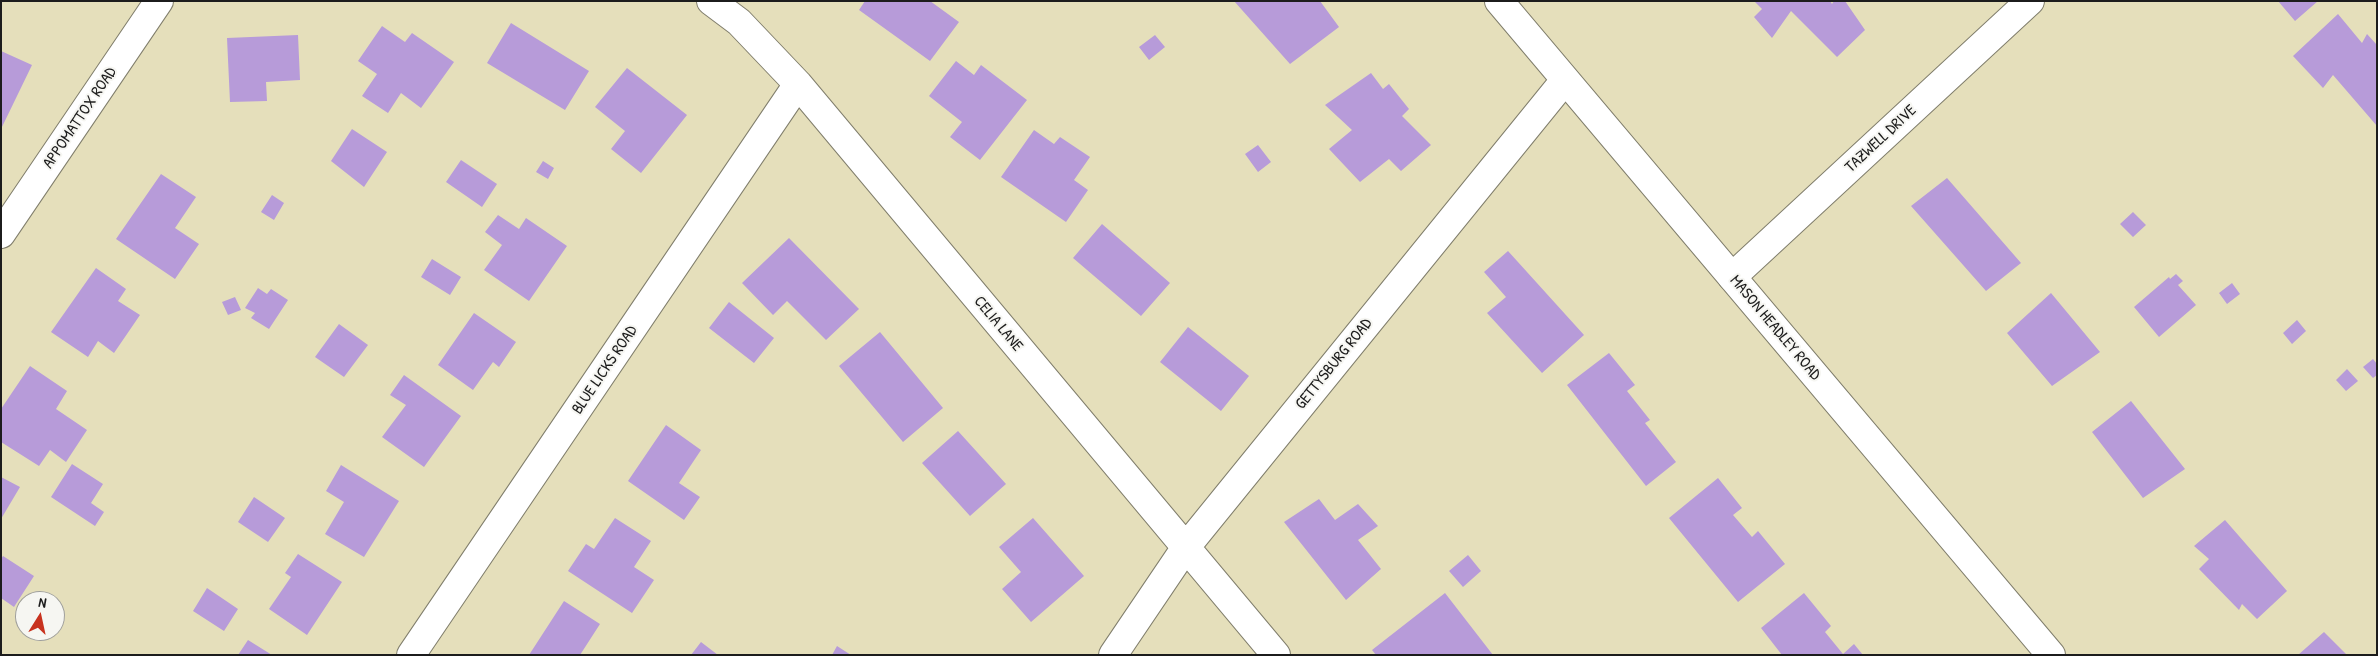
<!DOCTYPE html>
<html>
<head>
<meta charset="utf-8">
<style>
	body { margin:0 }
	#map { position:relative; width:2378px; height:656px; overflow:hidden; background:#e5dfbb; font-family:"Patrick Hand",sans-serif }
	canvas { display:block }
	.frame { position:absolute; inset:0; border:2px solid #1c1c1c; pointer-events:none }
	.north { position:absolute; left:15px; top:591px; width:50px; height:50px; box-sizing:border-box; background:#f6f6f2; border:1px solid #9f9f9c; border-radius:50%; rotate:10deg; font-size:14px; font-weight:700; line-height:20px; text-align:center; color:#1c1c1c }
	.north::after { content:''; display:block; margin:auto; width:18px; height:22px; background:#c8321e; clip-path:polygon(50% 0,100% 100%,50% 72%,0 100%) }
</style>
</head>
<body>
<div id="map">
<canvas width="2378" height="656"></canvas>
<div class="frame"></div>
<div class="north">N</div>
</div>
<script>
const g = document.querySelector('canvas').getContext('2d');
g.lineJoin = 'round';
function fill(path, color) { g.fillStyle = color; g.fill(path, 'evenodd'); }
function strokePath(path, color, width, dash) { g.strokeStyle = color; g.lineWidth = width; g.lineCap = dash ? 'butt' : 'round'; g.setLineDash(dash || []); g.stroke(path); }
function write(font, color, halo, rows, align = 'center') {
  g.font = font + ' "Patrick Hand",sans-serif'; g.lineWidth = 4; g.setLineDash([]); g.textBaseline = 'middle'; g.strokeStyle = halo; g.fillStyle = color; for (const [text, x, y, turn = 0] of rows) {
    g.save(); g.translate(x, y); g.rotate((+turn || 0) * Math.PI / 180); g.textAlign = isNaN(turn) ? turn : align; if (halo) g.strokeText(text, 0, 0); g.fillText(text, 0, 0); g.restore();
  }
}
const building = new Path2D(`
	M 865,1 L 930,1 L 959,22 L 930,61 L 859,10 Z
	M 1234,1 L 1320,1 L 1339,27 L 1290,64 Z
	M 1754,1 L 1830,1 L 1832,4 L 1834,1 L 1845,1 L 1865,30 L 1837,57 L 1791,11 L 1772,38 L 1754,17 L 1762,9 Z
	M 2278,1 L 2318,1 L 2295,21 Z
	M 2338,14 L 2362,43 L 2367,34 L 2377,45 L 2377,126 L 2333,75 L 2323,88 L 2293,56 Z
	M 511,23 L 589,71 L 565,110 L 487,63 Z
	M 382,26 L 405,42 L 412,33 L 454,62 L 421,108 L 401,93 L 388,113 L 362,96 L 377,74 L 358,61 Z
	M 298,35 L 300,80 L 266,82 L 267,101 L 230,102 L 227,38 Z
	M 1155,35 L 1165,47 L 1149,60 L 1139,47 Z
	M 1,51 L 32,65 L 1,129 Z
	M 956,61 L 974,75 L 981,65 L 1027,100 L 980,160 L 950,137 L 962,122 L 929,96 Z
	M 627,68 L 687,115 L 641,173 L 611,149 L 625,131 L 595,107 Z
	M 1371,73 L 1383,89 L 1389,84 L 1409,109 L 1402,116 L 1431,145 L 1401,171 L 1389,159 L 1360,182 L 1329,149 L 1352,130 L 1325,105 Z
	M 352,129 L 387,152 L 364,187 L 331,161 Z
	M 1034,130 L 1054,144 L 1060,137 L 1090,157 L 1074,180 L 1088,190 L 1066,222 L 1001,177 Z
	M 1258,145 L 1271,162 L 1258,172 L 1245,154 Z
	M 461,160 L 497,184 L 482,207 L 446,182 Z
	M 543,161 L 554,168 L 548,179 L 536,172 Z
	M 161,174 L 196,197 L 175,228 L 199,244 L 175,279 L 116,239 Z
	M 1947,178 L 2021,263 L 1986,291 L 1911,206 Z
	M 272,195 L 284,203 L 274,220 L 261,212 Z
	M 2133,212 L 2146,225 L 2133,237 L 2120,224 Z
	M 498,215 L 519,229 L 526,218 L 567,246 L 529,301 L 484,270 L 502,245 L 485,232 Z
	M 1102,224 L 1170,283 L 1141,316 L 1073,258 Z
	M 789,238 L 859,309 L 826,340 L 787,301 L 773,315 L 742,283 Z
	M 1508,251 L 1584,335 L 1542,373 L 1487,313 L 1506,297 L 1484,272 Z
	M 432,259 L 461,277 L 450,295 L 421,277 Z
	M 96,268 L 126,289 L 118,301 L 140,315 L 114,353 L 98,341 L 88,357 L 51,332 Z
	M 2176,274 L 2183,281 L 2178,285 L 2196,305 L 2159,337 L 2134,307 L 2169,277 L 2170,279 Z
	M 2232,283 L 2240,294 L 2227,304 L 2219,293 Z
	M 258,288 L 267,294 L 271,289 L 288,300 L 269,329 L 251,318 L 255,313 L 245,308 Z
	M 2051,293 L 2100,352 L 2052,386 L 2007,333 Z
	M 235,297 L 241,310 L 228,315 L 222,302 Z
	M 729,302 L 774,338 L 754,363 L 709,328 Z
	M 474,313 L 516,342 L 499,367 L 493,362 L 473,390 L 438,365 Z
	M 2297,320 L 2306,331 L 2292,344 L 2283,333 Z
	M 339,324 L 368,345 L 344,377 L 315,357 Z
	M 1188,327 L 1249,376 L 1221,411 L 1160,362 Z
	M 880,332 L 943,408 L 903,442 L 839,366 Z
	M 1609,353 L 1635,385 L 1627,391 L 1650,420 L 1645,423 L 1676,462 L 1646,486 L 1567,385 Z
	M 2373,359 L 2377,364 L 2377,375 L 2373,378 L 2363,367 Z
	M 30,366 L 67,391 L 56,409 L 87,430 L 66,462 L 50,450 L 39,466 L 1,442 L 1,409 Z
	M 2347,369 L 2358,381 L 2346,391 L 2336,380 Z
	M 404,375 L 461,416 L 424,467 L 382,437 L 406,405 L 390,395 Z
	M 2131,401 L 2185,469 L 2143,498 L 2092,432 Z
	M 666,425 L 701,450 L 679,483 L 700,497 L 684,520 L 628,481 Z
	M 958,431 L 1006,484 L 970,516 L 922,463 Z
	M 72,464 L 103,484 L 91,503 L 104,512 L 95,526 L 51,497 Z
	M 341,465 L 399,501 L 364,557 L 325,534 L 344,502 L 326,491 Z
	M 1,477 L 20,487 L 1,519 Z
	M 1718,478 L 1742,508 L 1733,515 L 1752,537 L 1758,531 L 1785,564 L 1738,602 L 1669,518 Z
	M 254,497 L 285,518 L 268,542 L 238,522 Z
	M 1319,499 L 1335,520 L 1358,504 L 1378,526 L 1358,540 L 1381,569 L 1346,600 L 1284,522 Z
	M 615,518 L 651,541 L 634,567 L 654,580 L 632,613 L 568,571 L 586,544 L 594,549 Z
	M 1033,518 L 1084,576 L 1031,622 L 1002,589 L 1021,572 L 999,547 Z
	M 2225,520 L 2287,591 L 2257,619 L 2242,604 L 2239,610 L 2199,569 L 2209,559 L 2194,546 Z
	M 298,554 L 342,582 L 307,635 L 269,609 L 291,577 L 285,573 Z
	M 1468,555 L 1481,571 L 1463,587 L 1449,571 Z
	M 3,556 L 34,576 L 14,607 L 1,598 L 1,559 Z
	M 207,588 L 238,609 L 224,631 L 193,611 Z
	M 1445,593 L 1493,655 L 1376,655 L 1372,650 Z
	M 1804,593 L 1831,626 L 1825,632 L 1843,654 L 1854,644 L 1863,655 L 1782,655 L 1761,628 Z
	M 564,601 L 600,624 L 580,655 L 529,655 Z
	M 2324,632 L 2347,655 L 2298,655 Z
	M 248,640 L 272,655 L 238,655 Z
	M 701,642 L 718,655 L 691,655 Z
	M 837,646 L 851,655 L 832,655 Z`);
const street = new Path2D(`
	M 711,1 L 739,22 L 798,84 L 1276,655
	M 1,234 L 159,1
	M 1732,277 L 2030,1
	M 411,655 L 798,84
	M 1113,655 L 1186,547 L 1565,80`);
const secondary = new Path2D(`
	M 1499,1 L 2051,655`);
const streetNames = [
	["APPOMATTOX ROAD",80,118,-56],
	["TAZWELL DRIVE",1881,139,-43],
	["CELIA LANE",998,324,50],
	["MASON HEADLEY ROAD",1775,328,50],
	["GETTYSBURG ROAD",1334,364,-51],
	["BLUE LICKS ROAD",605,370,-56]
];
fill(building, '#b79bd9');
strokePath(street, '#807e6c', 30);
strokePath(secondary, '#807e6c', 30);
strokePath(street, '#fff', 28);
strokePath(secondary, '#fff', 28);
write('16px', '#1c1c1c', '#f6f6f2', streetNames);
</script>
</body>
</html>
